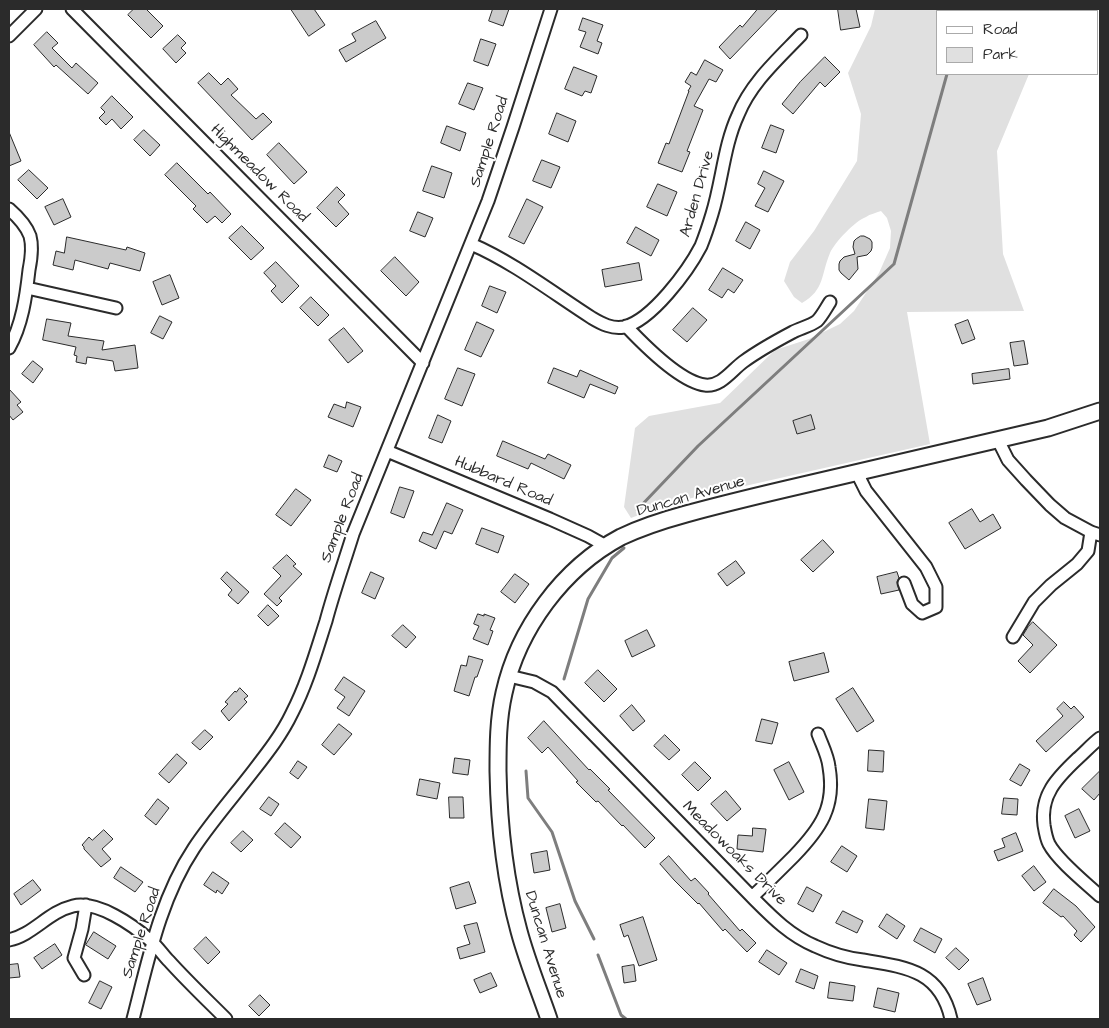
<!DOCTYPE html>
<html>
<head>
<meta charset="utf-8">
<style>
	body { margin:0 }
	#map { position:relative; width:1109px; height:1028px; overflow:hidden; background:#fff; font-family:"Architects Daughter",sans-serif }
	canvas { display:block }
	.frame { position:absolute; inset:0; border:10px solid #2b2b2b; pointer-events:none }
	.legend { position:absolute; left:936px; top:10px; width:162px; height:65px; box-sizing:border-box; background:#fff; border:1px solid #aaa; margin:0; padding:6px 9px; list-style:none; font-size:15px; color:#2b2b2b }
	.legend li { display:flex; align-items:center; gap:10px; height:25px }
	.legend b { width:25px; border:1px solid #aaa }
</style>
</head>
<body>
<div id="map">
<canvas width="1109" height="1028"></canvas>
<div class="frame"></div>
<ul class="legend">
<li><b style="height:6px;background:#fff"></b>Road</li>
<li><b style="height:14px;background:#e0e0e0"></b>Park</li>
</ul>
</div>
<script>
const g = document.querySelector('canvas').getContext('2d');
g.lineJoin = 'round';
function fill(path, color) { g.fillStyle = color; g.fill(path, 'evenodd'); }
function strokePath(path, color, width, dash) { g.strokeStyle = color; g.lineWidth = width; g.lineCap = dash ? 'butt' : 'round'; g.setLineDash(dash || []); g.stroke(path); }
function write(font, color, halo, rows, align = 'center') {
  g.font = font + ' "Architects Daughter",sans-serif'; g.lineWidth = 4; g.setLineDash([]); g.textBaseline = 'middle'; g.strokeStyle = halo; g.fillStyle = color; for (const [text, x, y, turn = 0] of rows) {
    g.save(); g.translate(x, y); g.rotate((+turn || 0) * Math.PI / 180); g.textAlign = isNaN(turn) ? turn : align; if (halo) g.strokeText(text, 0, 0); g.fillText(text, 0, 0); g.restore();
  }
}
const green = new Path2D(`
	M 875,9 L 1100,9 L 1091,11 L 938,11 L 938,74 L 1029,74 L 997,151 L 1003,254 L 1024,311 L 907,312 L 930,444 L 670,503 L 631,518 L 624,507 L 635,428 L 649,416 L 720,403 L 775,350 L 809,339 L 840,324 L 854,311 L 879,273 L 890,248 L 891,231 L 887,218 L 881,211 C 876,213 870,214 866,217 C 855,221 835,242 830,253 C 821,274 825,290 802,303 L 794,297 L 784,281 L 790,262 L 814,231 L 857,161 L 861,114 L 848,73 L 871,26 Z`);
const stream = new Path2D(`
	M 970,11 L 972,9
	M 637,510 L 698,446 L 894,264 L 947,74
	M 564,679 L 588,599 L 612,558 L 624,548
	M 526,771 L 528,798 L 552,832 L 575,901 L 594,939
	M 598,955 L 621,1015 L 626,1019`);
const building = new Path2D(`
	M 134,9 L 146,9 L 163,26 L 151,38 L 128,15 Z
	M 291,9 L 314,9 L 325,25 L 309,36 Z
	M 493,9 L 509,9 L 503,26 L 489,21 Z
	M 758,9 L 778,9 L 730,59 L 719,47 L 740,25 L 742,27 Z
	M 838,9 L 856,9 L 860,27 L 841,30 Z
	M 583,18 L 603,25 L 597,41 L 602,43 L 598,54 L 580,47 L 586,32 L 579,30 Z
	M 376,21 L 386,38 L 346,62 L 339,50 L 356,41 L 352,34 Z
	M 47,32 L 58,43 L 52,48 L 72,68 L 76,63 L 98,83 L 88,94 L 56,65 L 54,67 L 34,45 Z
	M 178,35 L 186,43 L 181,48 L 186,53 L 176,63 L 163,49 Z
	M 481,39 L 496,44 L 488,66 L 474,61 Z
	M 825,57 L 840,72 L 825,87 L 820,82 L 793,114 L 782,104 L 800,82 Z
	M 705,60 L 723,70 L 716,82 L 709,79 L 694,106 L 703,110 L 687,151 L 690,152 L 682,172 L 658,163 L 666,143 L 669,144 L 689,91 L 688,91 L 691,86 L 685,82 L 691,72 L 696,75 Z
	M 574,67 L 597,76 L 591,93 L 585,91 L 582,96 L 565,89 Z
	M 209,73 L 221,85 L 228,78 L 238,89 L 231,95 L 256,119 L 263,113 L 272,122 L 252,140 L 198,83 Z
	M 468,83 L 483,88 L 474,110 L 459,104 Z
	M 112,96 L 133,117 L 121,129 L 112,119 L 106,125 L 99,118 L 105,112 L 101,108 Z
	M 557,113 L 576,121 L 568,142 L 549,134 Z
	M 771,125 L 784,130 L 776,153 L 762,148 Z
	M 447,126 L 466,133 L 460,151 L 441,143 Z
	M 144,130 L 160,145 L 150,156 L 134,140 Z
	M 9,132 L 21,161 L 9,166 Z
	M 279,143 L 307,172 L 294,184 L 267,155 Z
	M 542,160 L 560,167 L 551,188 L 533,181 Z
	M 177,163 L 208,194 L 210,192 L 231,214 L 222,223 L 215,216 L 207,223 L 193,209 L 196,206 L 165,175 Z
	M 432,166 L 452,173 L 444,198 L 423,191 Z
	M 29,170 L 48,188 L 37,199 L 18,180 Z
	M 764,171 L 784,181 L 768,212 L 755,206 L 765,188 L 758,184 Z
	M 658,184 L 677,192 L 667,216 L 647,207 Z
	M 337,187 L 345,195 L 338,202 L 349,214 L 336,227 L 317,208 Z
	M 63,199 L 71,217 L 54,225 L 45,207 Z
	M 527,199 L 543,207 L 524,244 L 509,237 Z
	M 418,212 L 433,218 L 425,237 L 410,231 Z
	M 746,222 L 760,230 L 750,249 L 736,241 Z
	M 242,226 L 264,248 L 251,260 L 229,238 Z
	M 636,227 L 659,240 L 651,256 L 627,243 Z
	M 861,236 L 864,236 L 870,239 L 872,242 L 872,248 L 871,251 L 867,255 L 857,257 L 858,269 L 849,280 L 841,273 L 839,270 L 839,264 L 840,261 L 844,257 L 855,254 L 853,247 L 854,241 L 856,239 Z
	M 67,237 L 126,250 L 127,247 L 145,253 L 140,271 L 110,263 L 108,269 L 75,260 L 73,270 L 53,265 L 56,251 L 64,253 Z
	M 395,257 L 419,282 L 406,296 L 381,271 Z
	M 276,262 L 299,286 L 282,303 L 271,291 L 276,286 L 264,273 Z
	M 639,263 L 642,280 L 605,287 L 602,270 Z
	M 723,268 L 743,280 L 734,293 L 728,289 L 722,298 L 709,290 Z
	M 170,275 L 179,298 L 162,305 L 153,282 Z
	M 490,286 L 506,292 L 497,313 L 482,306 Z
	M 311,297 L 329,315 L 318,326 L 300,308 Z
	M 693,308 L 707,320 L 687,342 L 673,330 Z
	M 160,316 L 172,322 L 163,339 L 151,333 Z
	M 47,319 L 71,323 L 68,336 L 104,341 L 102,350 L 135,345 L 138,368 L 115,371 L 113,361 L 87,357 L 86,364 L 76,362 L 77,356 L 74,355 L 76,347 L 43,340 Z
	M 968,320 L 975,339 L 962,344 L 955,325 Z
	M 477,322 L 494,330 L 481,357 L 465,350 Z
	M 344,328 L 363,351 L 348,363 L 329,340 Z
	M 1024,341 L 1028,364 L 1014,366 L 1010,343 Z
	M 33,361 L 43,369 L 33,383 L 22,374 Z
	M 458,368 L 475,374 L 462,406 L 445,399 Z
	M 554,368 L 577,377 L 580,370 L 618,387 L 615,394 L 590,384 L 584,398 L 548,383 Z
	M 1009,369 L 1010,379 L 973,384 L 972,374 Z
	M 9,389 L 21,402 L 17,405 L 23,412 L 13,420 L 9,415 Z
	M 347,402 L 361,407 L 353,427 L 328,417 L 334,404 L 345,408 Z
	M 438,415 L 451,421 L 442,443 L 429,438 Z
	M 811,415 L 815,429 L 797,434 L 793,421 Z
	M 503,441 L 545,459 L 548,454 L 571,465 L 564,479 L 531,463 L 528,469 L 497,456 Z
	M 329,455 L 342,461 L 337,472 L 324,467 Z
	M 400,487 L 414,491 L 404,518 L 391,513 Z
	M 296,489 L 311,500 L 291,526 L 276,515 Z
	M 447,503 L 463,510 L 452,534 L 444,531 L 436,549 L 419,541 L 423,532 L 432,535 Z
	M 972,509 L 980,522 L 993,514 L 1001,528 L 965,549 L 949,523 Z
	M 482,528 L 504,536 L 498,553 L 476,544 Z
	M 823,540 L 834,552 L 813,572 L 801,560 Z
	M 287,555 L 296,564 L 293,566 L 302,574 L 279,598 L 282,601 L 277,606 L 264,594 L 281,576 L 273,568 Z
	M 736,561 L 745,573 L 727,586 L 718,574 Z
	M 227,572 L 249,592 L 238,604 L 228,595 L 232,590 L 221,579 Z
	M 371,572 L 384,578 L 375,599 L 362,593 Z
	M 897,572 L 899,578 L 897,582 L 899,590 L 881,594 L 877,577 Z
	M 515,574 L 529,584 L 515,603 L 501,592 Z
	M 268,605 L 279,616 L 268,626 L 258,616 Z
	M 478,614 L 484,616 L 484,614 L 495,618 L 490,630 L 493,631 L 488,645 L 473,639 L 479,626 L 474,624 Z
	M 1033,622 L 1057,645 L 1030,673 L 1018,661 L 1033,645 L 1023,635 L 1028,627 Z
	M 403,625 L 416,637 L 406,648 L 392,636 Z
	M 647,630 L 655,646 L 632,657 L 625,641 Z
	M 824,653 L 829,672 L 794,681 L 789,662 Z
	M 469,656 L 483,660 L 477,677 L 475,677 L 469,696 L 454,691 L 461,665 L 466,666 Z
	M 598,670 L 617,689 L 604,702 L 585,683 Z
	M 344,677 L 365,691 L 349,716 L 337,708 L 345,697 L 335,690 Z
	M 240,688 L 248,696 L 244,699 L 247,702 L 229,721 L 221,711 L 228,704 L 225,702 L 235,691 L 236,692 Z
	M 853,688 L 874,721 L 857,732 L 836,699 Z
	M 1064,702 L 1071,709 L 1074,706 L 1084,717 L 1046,752 L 1036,741 L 1063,716 L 1057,709 Z
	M 632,705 L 645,721 L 633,731 L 620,716 Z
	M 762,719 L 778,723 L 772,744 L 756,741 Z
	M 544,721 L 589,770 L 590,769 L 610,789 L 608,790 L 655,838 L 645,848 L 623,825 L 622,826 L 598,801 L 596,802 L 576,782 L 578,781 L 548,747 L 542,753 L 528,738 Z
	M 339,724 L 352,734 L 334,755 L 322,745 Z
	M 205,730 L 213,737 L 200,750 L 192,743 Z
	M 665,735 L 680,750 L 669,760 L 654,746 Z
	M 869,750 L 884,751 L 883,772 L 868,771 Z
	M 177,754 L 187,763 L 169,783 L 159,774 Z
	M 455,758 L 470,760 L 468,775 L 453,773 Z
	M 298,761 L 307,767 L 298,779 L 290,773 Z
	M 695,762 L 711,778 L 698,791 L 682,775 Z
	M 789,762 L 804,792 L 789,800 L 774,770 Z
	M 1020,764 L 1030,770 L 1021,786 L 1010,780 Z
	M 1100,771 L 1100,793 L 1094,800 L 1082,789 Z
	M 420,779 L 440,783 L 437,799 L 417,795 Z
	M 726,791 L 741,809 L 727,821 L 711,804 Z
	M 269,797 L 279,804 L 271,816 L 260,809 Z
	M 449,797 L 463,797 L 464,818 L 450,818 Z
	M 1004,798 L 1018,799 L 1017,815 L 1002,814 Z
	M 158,799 L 169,808 L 156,825 L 145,816 Z
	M 869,799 L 887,801 L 884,830 L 866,828 Z
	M 1079,809 L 1090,831 L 1075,838 L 1065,816 Z
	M 285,823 L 301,837 L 291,848 L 275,834 Z
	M 753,828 L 766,829 L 763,852 L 737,849 L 738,835 L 752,836 Z
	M 104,830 L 113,839 L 102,849 L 111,859 L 101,867 L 84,849 L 84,847 L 82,845 L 89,837 L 92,840 Z
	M 243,831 L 253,840 L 241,852 L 231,843 Z
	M 1016,833 L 1023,851 L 998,861 L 994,851 L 1005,847 L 1002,839 Z
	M 842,846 L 857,856 L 847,872 L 831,862 Z
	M 547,851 L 550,870 L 534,873 L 531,854 Z
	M 669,856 L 691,881 L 695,878 L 709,893 L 708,894 L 740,931 L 742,929 L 756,943 L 747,952 L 725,929 L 723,931 L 699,903 L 698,904 L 674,880 L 660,864 Z
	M 1034,866 L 1046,882 L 1034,891 L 1022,876 Z
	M 121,867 L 143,882 L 135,892 L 114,878 Z
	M 213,872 L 229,883 L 222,894 L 217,890 L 216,893 L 204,885 Z
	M 33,880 L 41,890 L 21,905 L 14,894 Z
	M 469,882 L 476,903 L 456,909 L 450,888 Z
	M 807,887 L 822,895 L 813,912 L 798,904 Z
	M 1054,889 L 1076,906 L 1095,927 L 1081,942 L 1074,935 L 1077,931 L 1063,916 L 1061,917 L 1043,903 Z
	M 560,904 L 566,928 L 552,932 L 546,908 Z
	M 843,911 L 863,921 L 857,933 L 836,923 Z
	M 887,914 L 905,926 L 897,939 L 879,927 Z
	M 643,917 L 657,960 L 639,966 L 628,935 L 624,937 L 620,925 Z
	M 477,923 L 485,952 L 460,959 L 457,948 L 470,944 L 464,926 Z
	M 921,928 L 942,939 L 935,953 L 914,941 Z
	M 94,932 L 116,946 L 108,959 L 86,945 Z
	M 206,937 L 220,952 L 208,964 L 194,949 Z
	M 55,944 L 62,955 L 42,969 L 34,958 Z
	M 956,948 L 969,960 L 959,970 L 946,958 Z
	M 767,950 L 787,963 L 779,975 L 759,962 Z
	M 18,964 L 20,977 L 9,978 L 9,965 Z
	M 634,965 L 636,981 L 624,983 L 622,967 Z
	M 801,969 L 818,976 L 814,989 L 796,982 Z
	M 491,973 L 497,986 L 480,993 L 474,980 Z
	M 983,978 L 991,1000 L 977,1005 L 968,984 Z
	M 100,981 L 112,987 L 101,1009 L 89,1003 Z
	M 830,982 L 855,986 L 853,1001 L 828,998 Z
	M 878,988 L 899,993 L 895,1012 L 874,1007 Z
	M 260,995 L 270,1005 L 259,1016 L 249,1006 Z`);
const minor = new Path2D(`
	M 72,9 L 423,363
	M 9,36 L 36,9
	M 9,209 C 17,216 26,225 30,236 C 33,247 31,260 29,270 C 26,297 22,325 9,348
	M 471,244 C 513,262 553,293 592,318 C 602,324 612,329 624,327 C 652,320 688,271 701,246 C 705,236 709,224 712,214 C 722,182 724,145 738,115 C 751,83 777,60 801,35
	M 27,288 L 116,308
	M 626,326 C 643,344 680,382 705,385 C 721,387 732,370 743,362 C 758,351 776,341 793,332 C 801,328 810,326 817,321 C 822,316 826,308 830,302
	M 998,440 L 1008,460 L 1026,480 L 1050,505 L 1065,518 L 1091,532 L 1100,535
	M 387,451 L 550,519 L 588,536 L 606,546
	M 862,472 L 860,479 L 866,491 L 926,567 L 936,587 L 936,607 L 922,613 L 912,604 L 904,583
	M 1013,637 L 1034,602 L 1051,585 L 1077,564 L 1088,551 L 1091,532
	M 509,676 L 534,682 L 552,692 L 752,897 C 771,916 789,935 815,946 C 830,953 846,958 863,960 C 905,967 940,970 951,1019
	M 1100,738 C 1092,744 1085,752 1077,759 C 1057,778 1040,795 1044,825 C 1045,831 1046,838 1049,844 C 1058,861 1086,883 1100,896
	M 752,897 C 766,884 780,870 794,856 C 820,829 836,807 829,767 C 828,756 822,745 818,734
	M 9,940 C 33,935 48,912 73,906 C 97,900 133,925 151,941 C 158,947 163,955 169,961 C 187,981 207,1000 226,1019
	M 84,975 L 74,958 L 82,929 L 86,905
	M 133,1019 C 148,961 160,899 194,848 C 212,821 234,796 254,770 C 268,752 282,734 292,713 C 307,684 316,652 326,621 C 334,591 344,563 353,534 L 488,201 L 513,127 L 551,9`);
const major = new Path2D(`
	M 549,1019 C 539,990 527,961 519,931 C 505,880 499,825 498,771 C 498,745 498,719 504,693 C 518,629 563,568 621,537 C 642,527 664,520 686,514 C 719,505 752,497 786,489 C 873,469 960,449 1048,428 L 1100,411`);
const streetNames = [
	["Sample Road",490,142,-72],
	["Highmeadow Road",259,174,45],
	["Arden Drive",698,194,-74],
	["Hubbard Road",503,482,23],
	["Duncan Avenue",691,497,-16],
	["Sample Road",343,518,-69],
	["Meadowoaks Drive",734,854,45],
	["Sample Road",142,933,-72],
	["Duncan Avenue",545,945,73]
];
fill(green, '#e0e0e0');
strokePath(stream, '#7e7e7e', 3);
fill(building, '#cbcbcb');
strokePath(building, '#2b2b2b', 1);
strokePath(minor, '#2b2b2b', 15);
strokePath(major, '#2b2b2b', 19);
strokePath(minor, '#fff', 11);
strokePath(major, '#fff', 15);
write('16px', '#2b2b2b', '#fff', streetNames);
</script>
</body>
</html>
